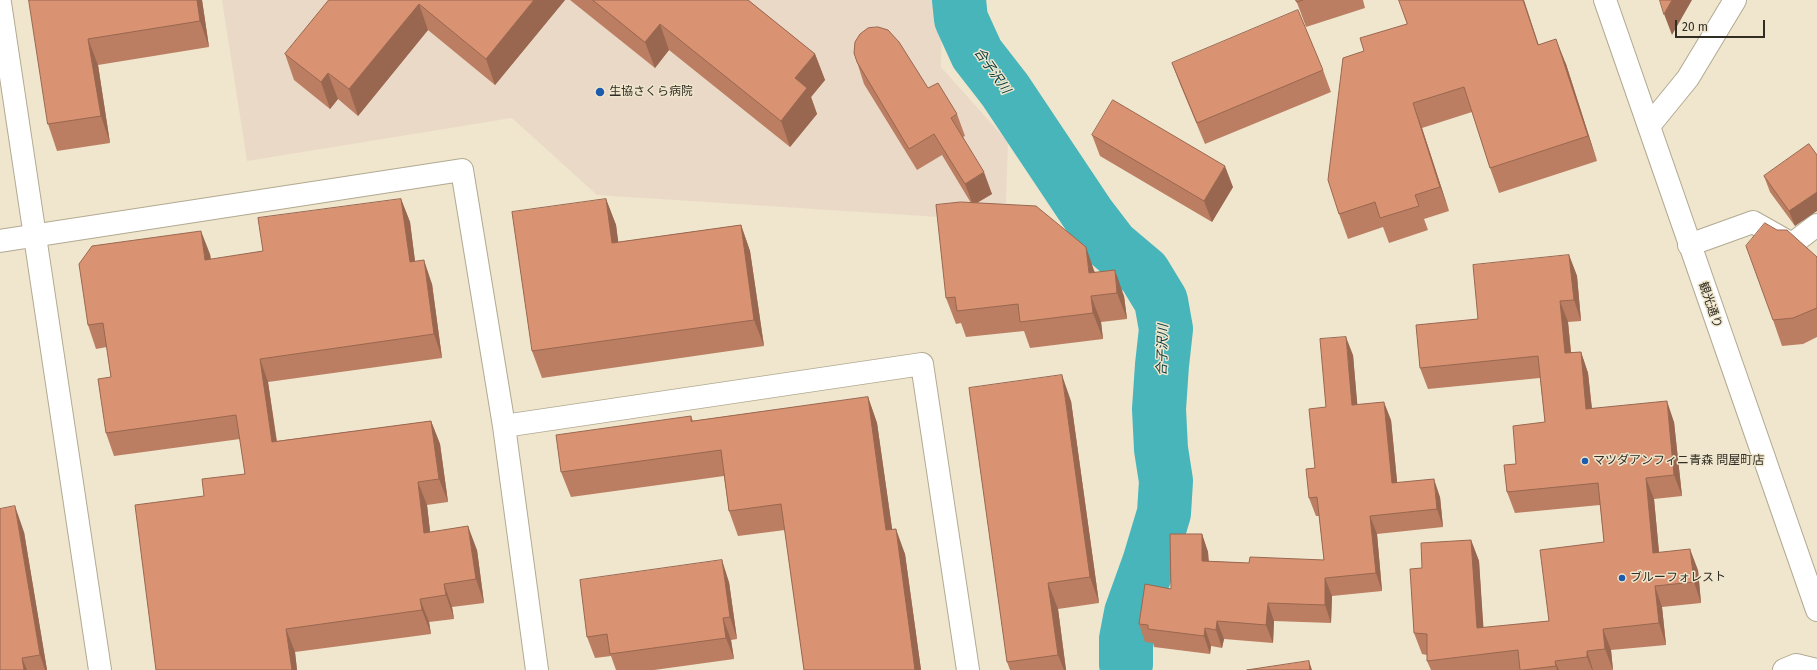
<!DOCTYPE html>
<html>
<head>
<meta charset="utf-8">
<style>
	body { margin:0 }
	#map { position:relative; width:1817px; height:670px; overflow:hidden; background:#efe6cd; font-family:"Fira Sans",sans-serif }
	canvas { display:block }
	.scale { position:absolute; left:1675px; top:20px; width:90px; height:18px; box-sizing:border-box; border:2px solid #312d24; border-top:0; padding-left:5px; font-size:12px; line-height:14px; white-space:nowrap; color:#312d24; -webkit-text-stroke:3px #efe6cd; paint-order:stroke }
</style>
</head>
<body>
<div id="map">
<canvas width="1817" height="670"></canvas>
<div class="scale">20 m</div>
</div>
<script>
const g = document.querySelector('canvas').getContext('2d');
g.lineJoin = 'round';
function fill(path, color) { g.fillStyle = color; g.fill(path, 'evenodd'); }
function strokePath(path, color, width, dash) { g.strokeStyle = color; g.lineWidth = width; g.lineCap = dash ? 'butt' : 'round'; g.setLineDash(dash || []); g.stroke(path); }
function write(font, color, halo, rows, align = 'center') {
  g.font = font + ' "Fira Sans","Noto Sans JP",sans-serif'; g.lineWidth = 3; g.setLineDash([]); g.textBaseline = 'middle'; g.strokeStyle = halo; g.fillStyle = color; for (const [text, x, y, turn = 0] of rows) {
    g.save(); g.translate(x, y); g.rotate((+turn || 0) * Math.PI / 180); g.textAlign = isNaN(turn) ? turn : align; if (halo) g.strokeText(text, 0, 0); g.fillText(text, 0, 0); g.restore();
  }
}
const medical = new Path2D(`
	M 222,0 L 942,0 L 941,67 L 1008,142 L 1006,203 L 939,217 L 597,195 L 512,118 L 247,161 Z`);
const river = new Path2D(`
	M 959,0 L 961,19 L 977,54 L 1005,90 L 1089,216 L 1112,246 L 1144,273 L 1161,301 L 1166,329 L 1162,365 L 1159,409 L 1161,449 L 1166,481 L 1164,513 L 1149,563 L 1131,613 L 1126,639 L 1126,664`);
const minor = new Path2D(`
	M 0,3 L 100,670
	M 1649,126 L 1688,78 L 1735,0
	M 0,241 L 462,170 L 504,426 L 537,670
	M 1689,245 L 1753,222 L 1792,244 L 1817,225
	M 504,426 L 922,364 L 968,670`);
const tertiary = new Path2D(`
	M 1784,670 L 1796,665 L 1817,670`);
const trunk = new Path2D(`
	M 1605,0 L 1817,610`);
const wall = new Path2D(`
	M 29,0 L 202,0 L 209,47 L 98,65 L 110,143 L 57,151 L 48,124 Z
	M 329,0 L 565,0 L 495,85 L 428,30 L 358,116 L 338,99 L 330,109 L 294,80 L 285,54 Z
	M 570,0 L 748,0 L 815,54 L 825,80 L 811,97 L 817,114 L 790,147 L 669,50 L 655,68 Z
	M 1296,0 L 1363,0 L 1365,8 L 1306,27 Z
	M 1407,24 L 1539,45 L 1566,64 L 1597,161 L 1499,193 L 1490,168 L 1472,112 L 1422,128 L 1449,211 L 1424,219 L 1428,230 L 1389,243 L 1383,227 L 1348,239 L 1339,214 L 1364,51 Z
	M 857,62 L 928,88 L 957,114 L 965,136 L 963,137 L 992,194 L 977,203 L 1095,272 L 1124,296 L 1127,319 L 1101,322 L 1103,339 L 1030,348 L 1024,331 L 966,337 L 961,323 L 956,324 L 946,298 L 971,203 L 942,155 L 917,170 L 864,84 Z
	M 1172,63 L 1323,70 L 1331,92 L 1205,144 L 1180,84 Z
	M 1092,135 L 1233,187 L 1212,222 L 1100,156 Z
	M 1809,144 L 1795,226 L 1770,192 L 1764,176 Z
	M 401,199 L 410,222 L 415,261 L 432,284 L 442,358 L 268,382 L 277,441 L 431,421 L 440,444 L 448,502 L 427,505 L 430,532 L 477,550 L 484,603 L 452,607 L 454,619 L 429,622 L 431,634 L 295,652 L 297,670 L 156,670 L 204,496 L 245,474 L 240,439 L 114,456 L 106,433 L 111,377 L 107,347 L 96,349 L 88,325 L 210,254 L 211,260 L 263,251 Z
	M 606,199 L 616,225 L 618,242 L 741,225 L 750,251 L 764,346 L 542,378 L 532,351 Z
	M 1569,255 L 1577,276 L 1581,321 L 1568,322 L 1571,352 L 1581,352 L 1588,373 L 1592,408 L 1674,422 L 1682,496 L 1654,499 L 1659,552 L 1698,570 L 1701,603 L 1662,607 L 1666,645 L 1611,650 L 1613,670 L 1431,670 L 1427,661 L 1427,655 L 1422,654 L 1414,633 L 1422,568 L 1471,540 L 1479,561 L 1483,628 L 1549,621 L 1604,542 L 1600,505 L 1515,513 L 1507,492 L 1516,464 L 1545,422 L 1540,378 L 1428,389 L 1420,368 L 1478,319 Z
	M 1817,257 L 1817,337 L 1803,344 L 1782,346 L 1773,320 Z
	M 1353,355 L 1357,404 L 1391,420 L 1397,482 L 1440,497 L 1443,527 L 1377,534 L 1382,591 L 1332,596 L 1331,623 L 1274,621 L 1273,643 L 1224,639 L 1222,648 L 1211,646 L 1210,654 L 1154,647 L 1153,643 L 1145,642 L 1139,624 L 1171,589 L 1202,534 L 1208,552 L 1209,561 L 1249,563 L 1324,560 L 1319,516 L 1316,516 L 1309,498 L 1326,407 Z
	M 868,397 L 877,423 L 892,529 L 905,554 L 921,670 L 804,670 L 785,530 L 738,536 L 729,511 L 724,476 L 571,497 L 561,472 L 691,416 L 693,421 Z
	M 1071,401 L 1099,603 L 1058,609 L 1066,670 L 1010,670 L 1007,662 Z
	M 24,532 L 47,670 L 0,670 Z
	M 729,582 L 737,639 L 731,640 L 734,659 L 654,670 L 616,670 L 611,656 L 595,658 L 587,637 Z`);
const shadedWall = new Path2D(`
	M 197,0 L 202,0 L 209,47 L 200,21 Z
	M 534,0 L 565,0 L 495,85 L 486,59 Z
	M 1523,0 L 1524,0 L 1547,70 L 1538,45 Z
	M 1672,0 L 1692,0 L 1672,35 L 1664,14 Z
	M 419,4 L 428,30 L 358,116 L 349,89 Z
	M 660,24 L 669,50 L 655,68 L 645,42 Z
	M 88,39 L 98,65 L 110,143 L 101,116 Z
	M 1556,39 L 1566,64 L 1597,161 L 1588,136 Z
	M 815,54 L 825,80 L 811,97 L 817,114 L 790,147 L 781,121 L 795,78 Z
	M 328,73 L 338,99 L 330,109 L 321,82 Z
	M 1413,103 L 1422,128 L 1449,211 L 1440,187 Z
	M 1225,166 L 1233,187 L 1212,222 L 1204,201 Z
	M 984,172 L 992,194 L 973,205 L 965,184 Z
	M 1817,192 L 1817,211 L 1795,226 L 1789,211 Z
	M 401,199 L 410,222 L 418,285 L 410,262 Z
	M 606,199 L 616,225 L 622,269 L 612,243 Z
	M 741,225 L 750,251 L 764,346 L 754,320 Z
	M 201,231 L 210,254 L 214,284 L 205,260 Z
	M 1086,247 L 1095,273 L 1089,273 Z
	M 1569,255 L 1577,276 L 1581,321 L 1574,300 Z
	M 424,260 L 432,284 L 442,358 L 434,334 Z
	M 1115,270 L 1124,296 L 1127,319 L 1117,293 Z
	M 1091,296 L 1101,322 L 1103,339 L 1093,313 Z
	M 1560,301 L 1568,322 L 1573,374 L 1565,353 Z
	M 1346,337 L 1353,355 L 1359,423 L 1352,405 Z
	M 1581,352 L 1588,373 L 1594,430 L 1586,409 Z
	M 260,359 L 268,382 L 280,466 L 272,442 Z
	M 1062,375 L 1071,401 L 1099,603 L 1090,577 Z
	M 868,397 L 877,423 L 896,556 L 886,530 Z
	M 1667,401 L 1674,422 L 1682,496 L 1674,475 Z
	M 1384,402 L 1391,420 L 1399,501 L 1392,483 Z
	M 431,421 L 440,444 L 448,502 L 439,479 Z
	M 1646,478 L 1654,499 L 1661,574 L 1653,553 Z
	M 1434,479 L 1440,497 L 1443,527 L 1437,509 Z
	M 418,482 L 427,505 L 433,556 L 424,533 Z
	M 15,506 L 24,532 L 47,670 L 45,670 L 40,655 Z
	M 1370,516 L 1377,534 L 1382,591 L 1376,573 Z
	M 468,526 L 477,550 L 484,603 L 476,579 Z
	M 896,529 L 905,554 L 921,670 L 915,670 Z
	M 1202,534 L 1208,552 L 1209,578 L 1202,561 Z
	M 1471,540 L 1479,561 L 1485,650 L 1477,628 Z
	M 1690,549 L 1698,570 L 1701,603 L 1694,582 Z
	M 722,560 L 729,582 L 737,639 L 730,617 Z
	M 1325,578 L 1332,596 L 1331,623 L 1325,605 Z
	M 1048,583 L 1058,609 L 1066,670 L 1064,670 L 1058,655 Z
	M 444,584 L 452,607 L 454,619 L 446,595 Z
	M 1655,586 L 1662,607 L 1666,645 L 1659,623 Z
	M 420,599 L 429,622 L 431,634 L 422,610 Z
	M 1268,603 L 1274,621 L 1273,643 L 1266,625 Z
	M 723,618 L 731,640 L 734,659 L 726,638 Z
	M 1217,621 L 1224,639 L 1222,648 L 1216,630 Z
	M 1205,628 L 1211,646 L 1210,654 L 1204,636 Z
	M 286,629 L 295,652 L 297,670 L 292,670 Z
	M 1603,629 L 1611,650 L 1613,670 L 1605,649 Z
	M 1587,651 L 1593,670 L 1592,670 L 1587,657 Z
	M 22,658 L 27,670 L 24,670 Z
	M 1309,661 L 1312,670 L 1310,670 Z
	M 1555,661 L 1559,670 L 1557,670 L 1556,666 Z`);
const building = new Path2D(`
	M 29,0 L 197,0 L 200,21 L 88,39 L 101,116 L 48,124 Z
	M 329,0 L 534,0 L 486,59 L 419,4 L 349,89 L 328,73 L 321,82 L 285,54 Z
	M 593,0 L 748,0 L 815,54 L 795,78 L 807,88 L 781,121 L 660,24 L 645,42 Z
	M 1296,0 L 1303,0 L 1297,2 Z
	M 1399,0 L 1523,0 L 1538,45 L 1556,39 L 1588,136 L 1490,168 L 1464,87 L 1413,103 L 1440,187 L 1415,195 L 1419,206 L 1380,218 L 1375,202 L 1339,214 L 1328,180 L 1343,58 L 1364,51 L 1360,38 L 1407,24 Z
	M 1660,0 L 1672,0 L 1664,14 Z
	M 1298,10 L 1323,70 L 1197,123 L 1172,63 Z
	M 878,27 L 888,30 L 899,42 L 928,88 L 938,83 L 957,114 L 951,118 L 984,172 L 965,184 L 934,134 L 909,149 L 857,62 L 854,53 L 855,42 L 860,34 L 868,28 Z
	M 1113,100 L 1225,166 L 1204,201 L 1092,135 Z
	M 1809,144 L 1817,155 L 1817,192 L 1789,211 L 1764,176 Z
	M 401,199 L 410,262 L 424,260 L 434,334 L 260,359 L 272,442 L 431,421 L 439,479 L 418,482 L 424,533 L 468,526 L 476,579 L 444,584 L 446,595 L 420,599 L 422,610 L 286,629 L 292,670 L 156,670 L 135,505 L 204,496 L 202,479 L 245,474 L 236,415 L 106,433 L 98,379 L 111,377 L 103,323 L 88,325 L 79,264 L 92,246 L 201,231 L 205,260 L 263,251 L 258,218 Z
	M 606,199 L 612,243 L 741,225 L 754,320 L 532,351 L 512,212 Z
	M 961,202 L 1036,206 L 1086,247 L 1089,273 L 1115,270 L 1117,293 L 1091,296 L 1093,313 L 1020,322 L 1018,304 L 957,311 L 955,297 L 946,298 L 936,205 Z
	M 1765,223 L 1777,230 L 1787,230 L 1817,257 L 1817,308 L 1793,318 L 1773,320 L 1746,246 Z
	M 1569,255 L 1574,300 L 1560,301 L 1565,353 L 1581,352 L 1586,409 L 1667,401 L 1674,475 L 1646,478 L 1653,553 L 1690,549 L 1694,582 L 1655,586 L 1659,623 L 1603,629 L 1605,649 L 1587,651 L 1587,657 L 1555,661 L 1556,666 L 1523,670 L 1520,670 L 1518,650 L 1427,661 L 1427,634 L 1414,633 L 1410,569 L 1422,568 L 1421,543 L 1471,540 L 1477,628 L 1549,621 L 1540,550 L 1604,542 L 1598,483 L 1507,492 L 1504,465 L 1516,464 L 1513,426 L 1545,422 L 1538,356 L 1420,368 L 1416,325 L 1478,319 L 1473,265 Z
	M 1346,337 L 1352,405 L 1384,402 L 1392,483 L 1434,479 L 1437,509 L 1370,516 L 1376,573 L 1325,578 L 1325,605 L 1268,603 L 1266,625 L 1217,621 L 1216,630 L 1205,628 L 1204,636 L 1148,629 L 1148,625 L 1139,624 L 1145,584 L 1171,589 L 1170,534 L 1202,534 L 1202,561 L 1249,563 L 1250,557 L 1324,560 L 1317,497 L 1309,498 L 1306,469 L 1315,468 L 1309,409 L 1326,407 L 1320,339 Z
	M 1062,375 L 1090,577 L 1048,583 L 1058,655 L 1007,662 L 969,388 Z
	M 868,397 L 886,530 L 896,529 L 915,670 L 804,670 L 781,504 L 729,511 L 721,450 L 561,472 L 556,435 L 691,416 L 691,421 Z
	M 15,506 L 40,655 L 22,658 L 24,670 L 0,670 L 0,509 Z
	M 722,560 L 730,617 L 723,618 L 726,638 L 610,654 L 607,634 L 587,637 L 580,580 Z
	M 1309,661 L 1310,670 L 1247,670 Z`);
const markers = [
	[600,92,5,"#1c5cad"],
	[1585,461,4,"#1c5cad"],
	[1622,578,4,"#1c5cad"]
];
const poiNames = [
	["生協さくら病院",609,92],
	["マツダアンフィニ青森 問屋町店",1593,461],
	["ブルーフォレスト",1630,578]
];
const streetNames = [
	["観光通り",1710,305,71]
];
const waterNames = [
	["合子沢川",992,71,55],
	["合子沢川",1163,350,-88]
];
fill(medical, '#ebd9c8');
strokePath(river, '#47b5ba', 54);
strokePath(minor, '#b2a992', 24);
strokePath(tertiary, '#b2a992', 24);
strokePath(trunk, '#b2a992', 24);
strokePath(minor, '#fff', 22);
strokePath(tertiary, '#fff', 22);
strokePath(trunk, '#fff', 22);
fill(wall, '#bb7e62');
fill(shadedWall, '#996750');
fill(building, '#da9372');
strokePath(building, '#996750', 1);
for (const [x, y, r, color] of markers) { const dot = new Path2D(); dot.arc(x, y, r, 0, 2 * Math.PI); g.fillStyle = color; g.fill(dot); strokePath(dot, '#efe6cd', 1.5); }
write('12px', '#312d24', '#efe6cd', poiNames, 'left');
write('12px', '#312d24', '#efe6cd', streetNames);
write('italic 13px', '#02383a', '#efe6cd', waterNames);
</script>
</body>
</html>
